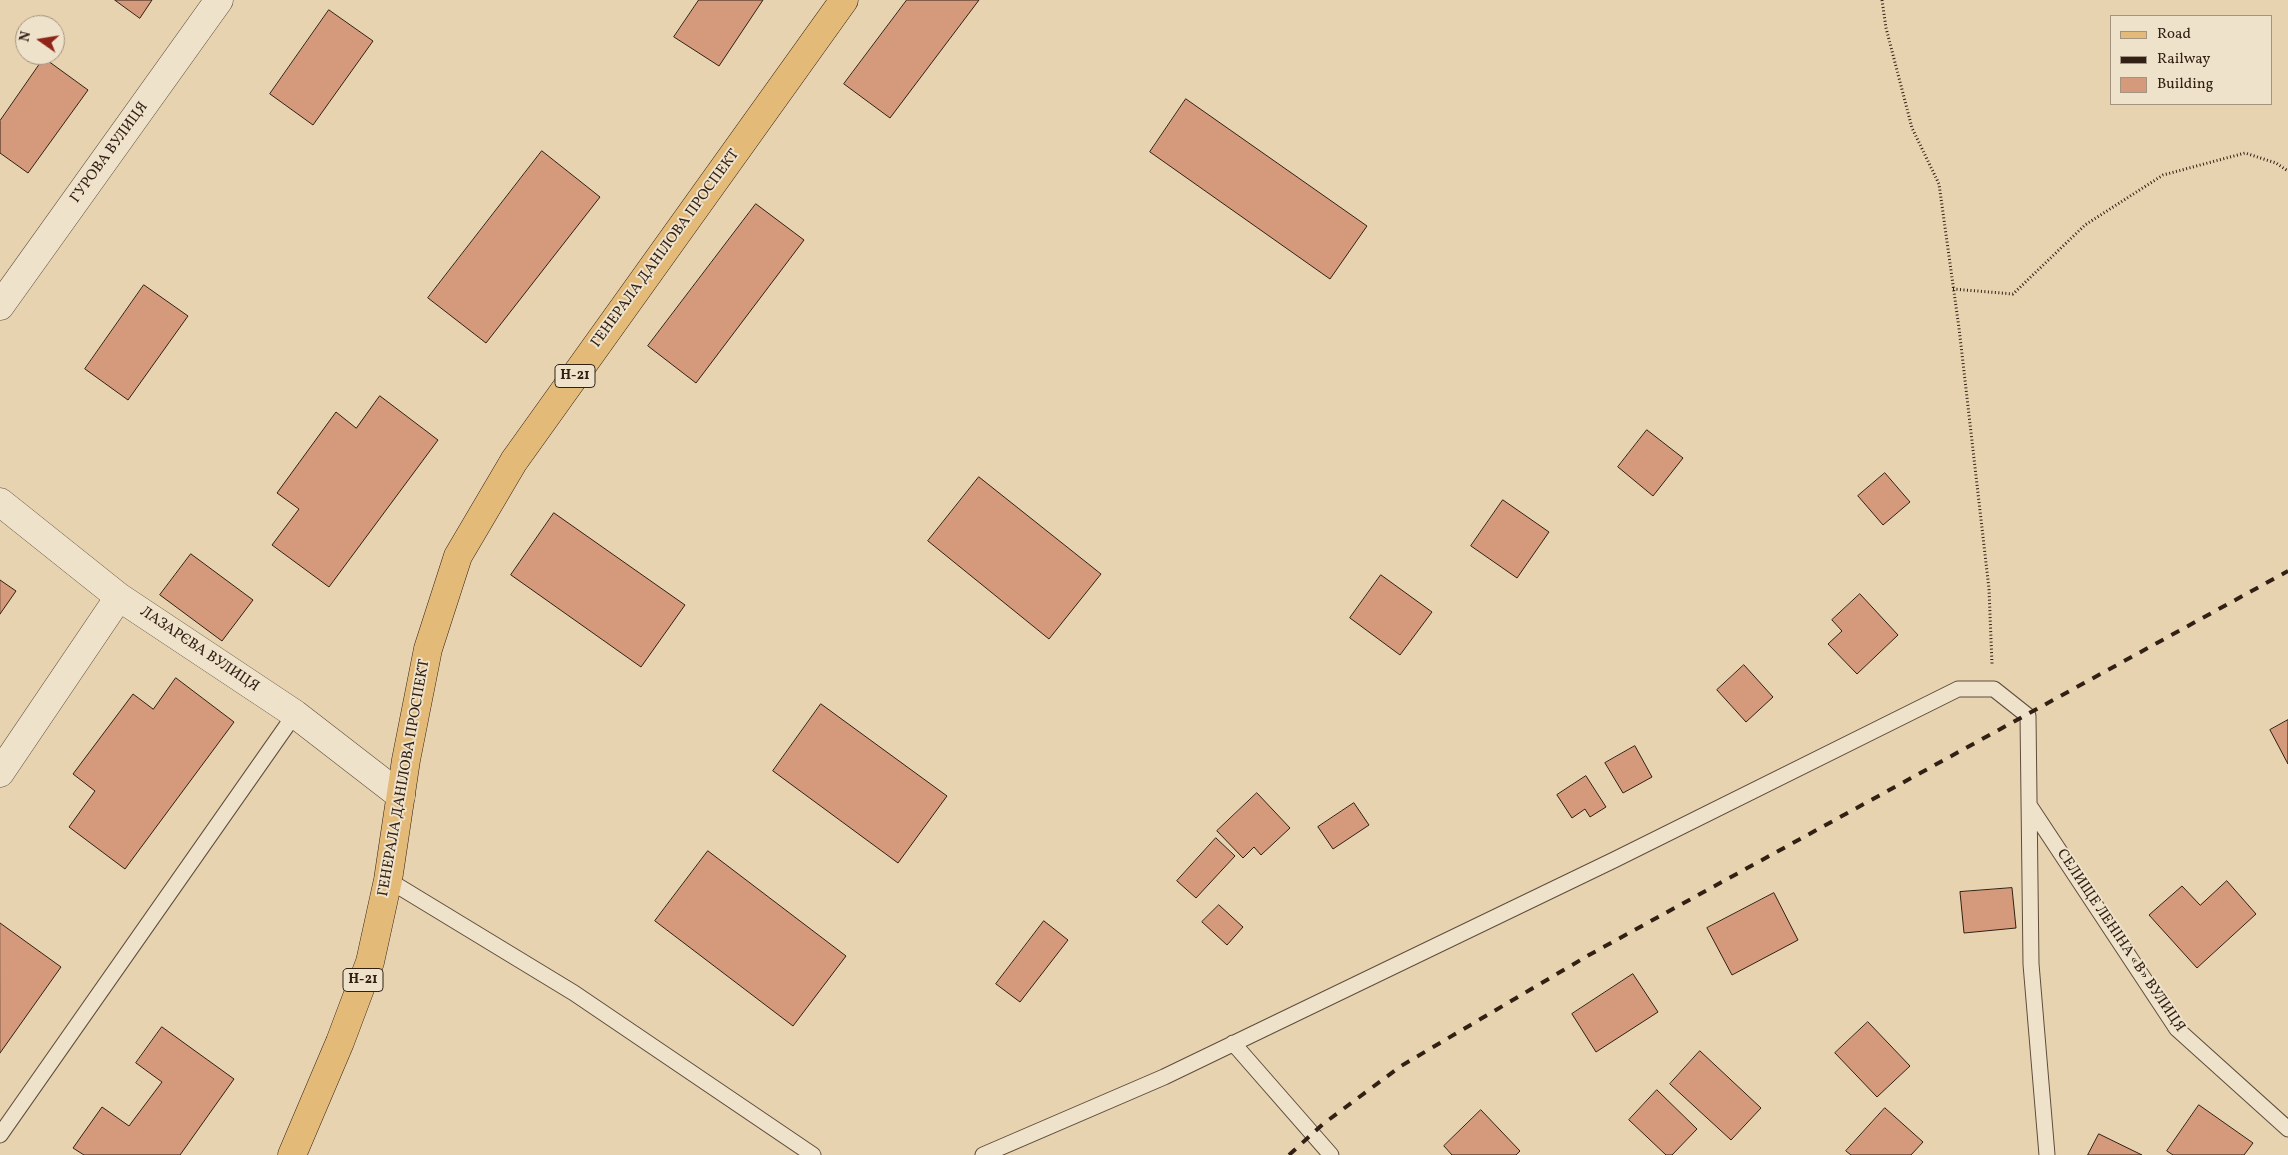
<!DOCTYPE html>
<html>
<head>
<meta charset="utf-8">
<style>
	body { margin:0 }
	#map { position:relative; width:2288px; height:1155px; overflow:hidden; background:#e7d3af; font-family:Vollkorn,serif }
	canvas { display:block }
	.legend { position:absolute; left:2110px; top:15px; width:162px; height:90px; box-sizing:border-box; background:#efe2cb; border:1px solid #a39482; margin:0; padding:6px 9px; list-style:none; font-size:15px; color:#322015 }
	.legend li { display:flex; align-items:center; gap:10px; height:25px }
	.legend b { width:25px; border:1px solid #a39482 }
	.north { position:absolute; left:15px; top:15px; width:50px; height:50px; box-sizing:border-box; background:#efe2cb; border:1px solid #a39482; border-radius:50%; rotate:283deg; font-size:14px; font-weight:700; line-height:20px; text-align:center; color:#322015 }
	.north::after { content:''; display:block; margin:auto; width:18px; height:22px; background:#8f2418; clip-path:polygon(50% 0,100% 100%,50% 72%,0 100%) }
</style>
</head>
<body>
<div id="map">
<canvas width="2288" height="1155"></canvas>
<ul class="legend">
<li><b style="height:6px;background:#e4ba78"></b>Road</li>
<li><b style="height:6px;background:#322015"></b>Railway</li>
<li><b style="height:14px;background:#d59a7c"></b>Building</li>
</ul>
<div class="north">N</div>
</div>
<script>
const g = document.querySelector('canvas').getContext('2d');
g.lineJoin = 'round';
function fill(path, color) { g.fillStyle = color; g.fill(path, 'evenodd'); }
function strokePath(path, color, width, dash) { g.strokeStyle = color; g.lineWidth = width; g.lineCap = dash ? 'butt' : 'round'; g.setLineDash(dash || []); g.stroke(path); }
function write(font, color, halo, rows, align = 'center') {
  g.font = font + ' Vollkorn,serif'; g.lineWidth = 4; g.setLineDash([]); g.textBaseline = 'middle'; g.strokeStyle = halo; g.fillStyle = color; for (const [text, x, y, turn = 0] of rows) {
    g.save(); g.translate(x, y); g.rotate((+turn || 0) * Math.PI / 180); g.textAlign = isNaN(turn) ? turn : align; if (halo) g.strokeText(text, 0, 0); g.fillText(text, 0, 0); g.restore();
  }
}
const building = new Path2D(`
	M 115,0 L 152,0 L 140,18 Z
	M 699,0 L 763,0 L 719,66 L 674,37 Z
	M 907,0 L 979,0 L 890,118 L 844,84 Z
	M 329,10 L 373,41 L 313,125 L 270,94 Z
	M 44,58 L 88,90 L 28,173 L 0,153 L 0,121 Z
	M 1186,99 L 1367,226 L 1330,279 L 1150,152 Z
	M 542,151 L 600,197 L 486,343 L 428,298 Z
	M 756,204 L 804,240 L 696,383 L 648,346 Z
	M 144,285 L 188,316 L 128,400 L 85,369 Z
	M 380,396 L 438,440 L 329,587 L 272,545 L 299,509 L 277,493 L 336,412 L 356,428 Z
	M 1647,430 L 1683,458 L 1653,496 L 1618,467 Z
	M 1885,473 L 1910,502 L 1883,525 L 1858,496 Z
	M 979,477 L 1101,574 L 1049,639 L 928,541 Z
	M 1503,500 L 1549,532 L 1517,578 L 1471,546 Z
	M 554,513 L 685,605 L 641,667 L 511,575 Z
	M 191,554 L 253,600 L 222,641 L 160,595 Z
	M 1381,575 L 1432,612 L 1400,655 L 1350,618 Z
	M 0,580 L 16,591 L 0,614 Z
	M 1860,594 L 1898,635 L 1857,674 L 1828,644 L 1842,631 L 1832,620 Z
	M 1744,665 L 1773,697 L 1746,722 L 1717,690 Z
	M 176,678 L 234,722 L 125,869 L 69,827 L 95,791 L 73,774 L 133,694 L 153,709 Z
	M 821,704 L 947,796 L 898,863 L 773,771 Z
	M 2288,720 L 2288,764 L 2270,730 Z
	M 1635,746 L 1652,777 L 1623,793 L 1605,763 Z
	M 1586,776 L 1606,807 L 1590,817 L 1585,809 L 1572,818 L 1557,795 Z
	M 1257,793 L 1290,828 L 1261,855 L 1254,847 L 1243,858 L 1217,831 Z
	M 1354,803 L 1369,825 L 1333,849 L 1318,827 Z
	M 1216,838 L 1235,856 L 1196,898 L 1177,881 Z
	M 708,851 L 846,956 L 793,1026 L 655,921 Z
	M 2227,881 L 2256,914 L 2197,968 L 2149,915 L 2182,886 L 2200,905 Z
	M 2012,888 L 2016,928 L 1964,933 L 1960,892 Z
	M 1774,893 L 1798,940 L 1732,975 L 1707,928 Z
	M 1219,905 L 1243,927 L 1227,945 L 1202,922 Z
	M 1044,921 L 1068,940 L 1020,1002 L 996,984 Z
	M 0,923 L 61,967 L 0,1053 Z
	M 1633,974 L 1658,1012 L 1596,1052 L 1572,1014 Z
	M 1868,1022 L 1910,1066 L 1877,1097 L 1835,1053 Z
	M 162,1027 L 234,1079 L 180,1155 L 84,1155 L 73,1148 L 102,1107 L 129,1126 L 162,1082 L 136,1063 Z
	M 1700,1051 L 1761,1108 L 1731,1140 L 1670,1084 Z
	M 1657,1090 L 1697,1129 L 1672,1155 L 1666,1155 L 1629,1120 Z
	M 2199,1105 L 2253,1143 L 2244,1155 L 2173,1155 L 2167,1151 Z
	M 1885,1108 L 1923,1142 L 1911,1155 L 1851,1155 L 1846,1151 Z
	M 1481,1110 L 1520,1151 L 1516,1155 L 1452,1155 L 1444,1146 Z
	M 2099,1134 L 2142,1155 L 2088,1155 Z`);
const path = new Path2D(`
	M 1882,0 L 1886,28 L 1912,128 L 1939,184 L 1959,328 L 1989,589 L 1992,664
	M 1953,289 L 2013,294 L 2085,225 L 2163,175 L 2245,153 L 2276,163 L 2288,171`);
const service = new Path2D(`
	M 2029,805 L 2177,1029 L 2288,1129
	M 388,880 L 574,993 L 813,1155
	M 1233,1043 L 1331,1155
	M 0,1135 L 295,714
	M 983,1155 L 1164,1077 L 1614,860 L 1958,689 L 1994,689 L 2028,716 L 2031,964 L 2047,1155`);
const minor = new Path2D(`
	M 0,306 L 219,0
	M 0,502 L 119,597 L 295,714 L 401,796
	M 0,773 L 119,597`);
const primary = new Path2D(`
	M 292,1155 L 340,1042 L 370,962 L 388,880 L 406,760 L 428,649 L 458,556 L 514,461 L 844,0`);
const rail = new Path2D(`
	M 1289,1155 L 1323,1124 L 1401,1066 L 1589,955 L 2288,571`);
const shields = [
	[575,376,40],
	[363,980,40]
];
const shieldNames = [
	["Н-21",575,376],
	["Н-21",363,980]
];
const streetNames = [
	["ГУРОВА ВУЛИЦЯ",110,153,-54],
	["ГЕНЕРАЛА ДАНІЛОВА ПРОСПЕКТ",666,249,-54],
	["ЛАЗАРЄВА ВУЛИЦЯ",199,650,34],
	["ГЕНЕРАЛА ДАНІЛОВА ПРОСПЕКТ",405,778,-80],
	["СЕЛИЩЕ ЛЕНІНА «В» ВУЛИЦЯ",2120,941,56]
];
fill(building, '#d59a7c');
strokePath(building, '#322015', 1);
strokePath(service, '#5f4d3c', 17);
strokePath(minor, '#5f4d3c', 29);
strokePath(primary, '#322015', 29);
strokePath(path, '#322015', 3, [1, 2.5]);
strokePath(service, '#efe2cb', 15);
strokePath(minor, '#efe2cb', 28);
strokePath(primary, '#e4ba78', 28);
strokePath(rail, '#322015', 4, [9, 9]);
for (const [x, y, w] of shields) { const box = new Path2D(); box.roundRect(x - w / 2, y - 11.5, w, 23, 4); g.fillStyle = '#efe2cb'; g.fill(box); strokePath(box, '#322015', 1); }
write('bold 14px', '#322015', null, shieldNames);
write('15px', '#322015', '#efe2cb', streetNames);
</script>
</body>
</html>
